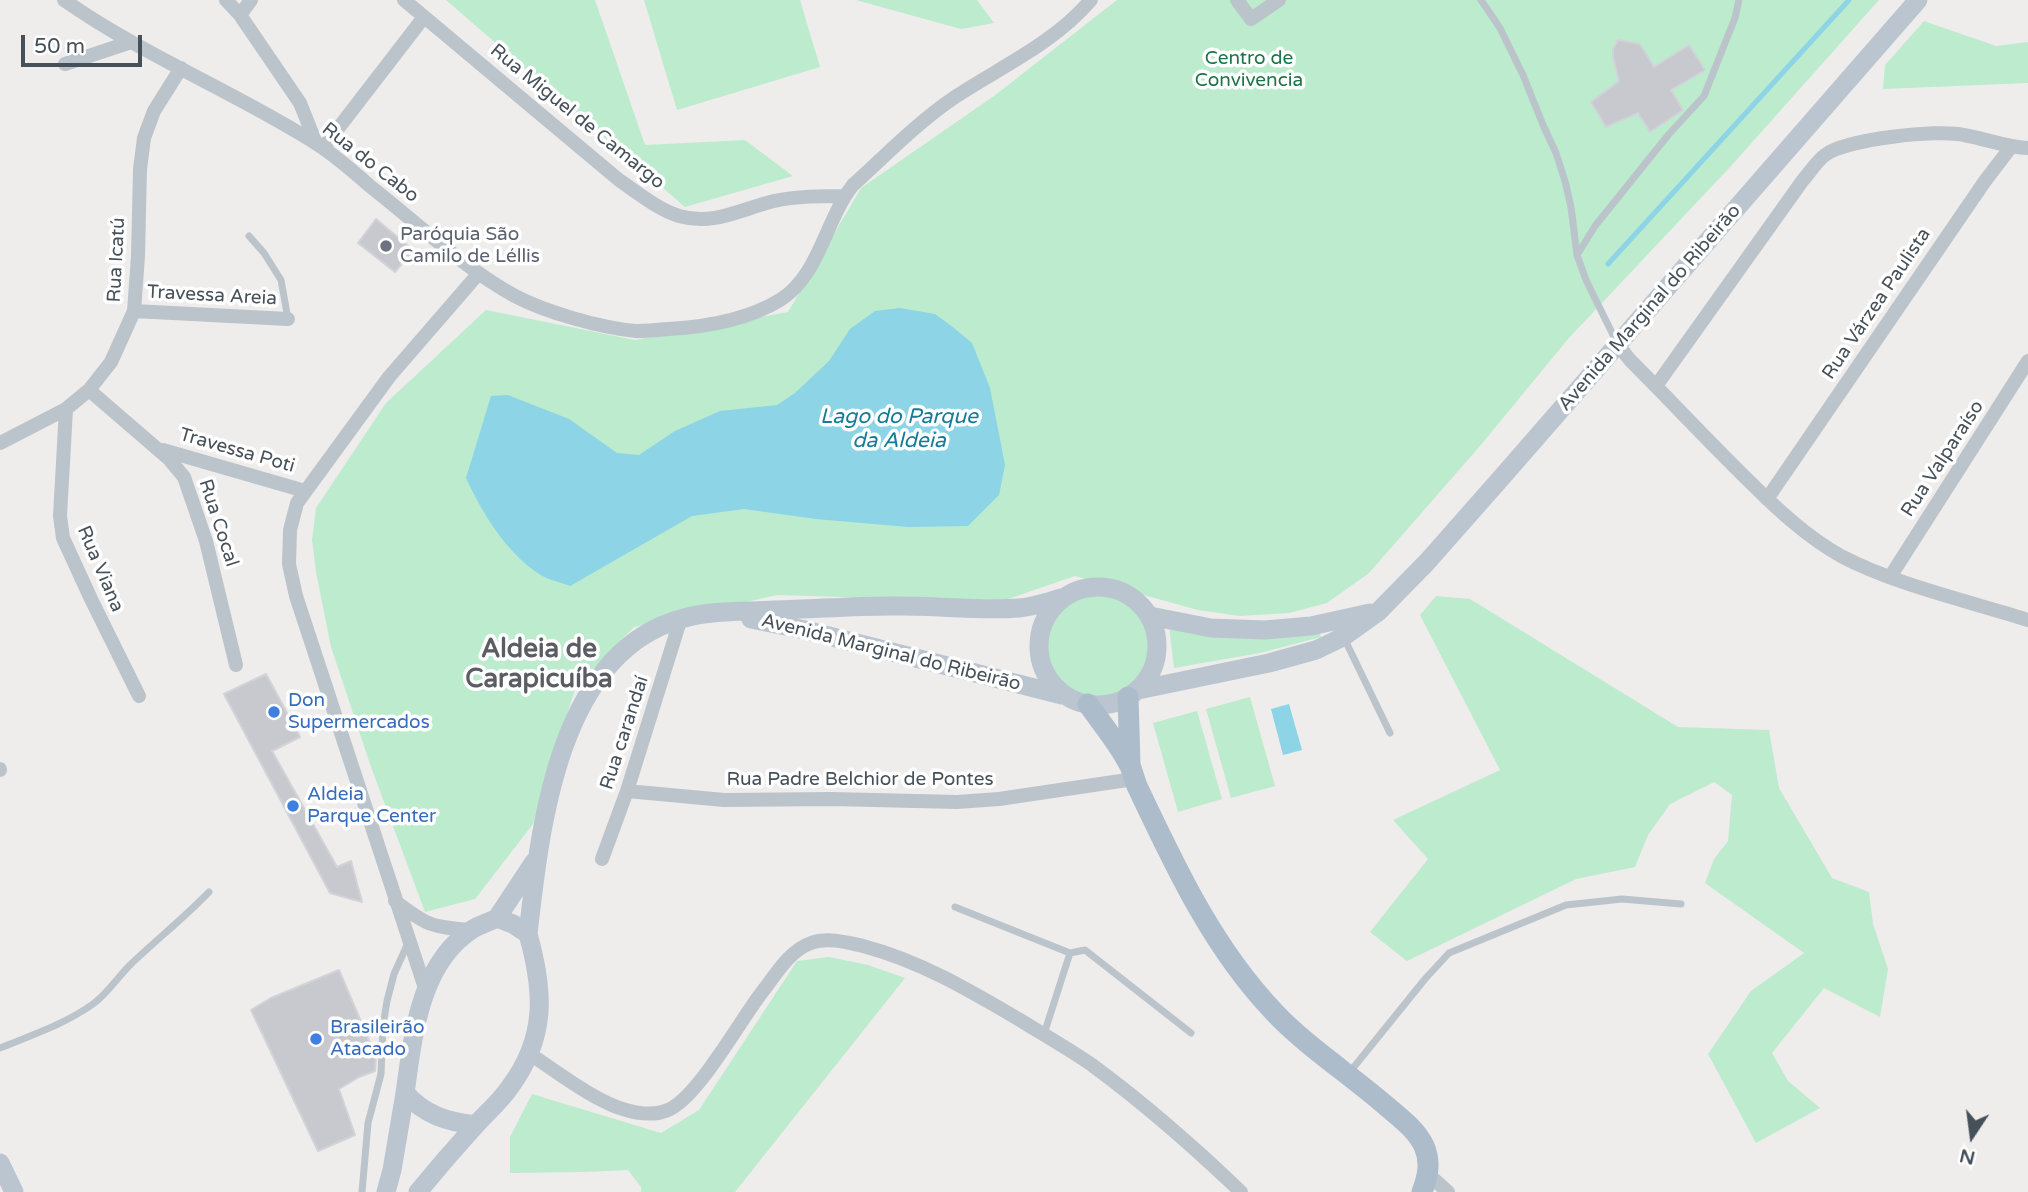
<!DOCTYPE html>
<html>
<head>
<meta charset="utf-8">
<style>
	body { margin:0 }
	#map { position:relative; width:2028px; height:1192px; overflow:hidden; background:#efecec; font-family:"Varela Round",sans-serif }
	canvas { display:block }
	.north { position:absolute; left:1937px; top:1101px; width:70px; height:70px; -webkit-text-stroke:5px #fff; paint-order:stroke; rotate:193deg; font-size:19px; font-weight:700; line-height:28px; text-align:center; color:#465059 }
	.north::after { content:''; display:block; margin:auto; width:24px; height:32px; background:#465059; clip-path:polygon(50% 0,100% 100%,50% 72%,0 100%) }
	.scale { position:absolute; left:21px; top:35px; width:121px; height:32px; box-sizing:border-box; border:4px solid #465059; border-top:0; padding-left:9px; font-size:21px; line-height:24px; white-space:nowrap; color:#465059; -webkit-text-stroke:5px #fff; paint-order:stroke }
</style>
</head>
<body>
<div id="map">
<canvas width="2028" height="1192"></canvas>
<div class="north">N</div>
<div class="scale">50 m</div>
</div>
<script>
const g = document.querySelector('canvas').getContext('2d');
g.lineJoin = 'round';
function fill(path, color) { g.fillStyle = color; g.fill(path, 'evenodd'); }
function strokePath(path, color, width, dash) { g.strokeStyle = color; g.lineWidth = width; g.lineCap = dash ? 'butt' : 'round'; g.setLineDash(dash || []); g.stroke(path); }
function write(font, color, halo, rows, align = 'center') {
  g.font = font + ' "Varela Round",sans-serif'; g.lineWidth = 7; g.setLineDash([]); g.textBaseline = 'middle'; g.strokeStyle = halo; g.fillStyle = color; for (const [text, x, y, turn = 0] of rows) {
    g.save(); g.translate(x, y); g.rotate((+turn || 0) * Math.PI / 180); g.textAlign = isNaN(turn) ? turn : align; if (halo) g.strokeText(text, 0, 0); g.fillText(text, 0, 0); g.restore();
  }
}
const green = new Path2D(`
	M 446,0 L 595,0 L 645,145 L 745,140 L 793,176 L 685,207 Z
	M 644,0 L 800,0 L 820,67 L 677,110 Z
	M 856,0 L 977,0 L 994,23 L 961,29 Z
	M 1117,0 L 1879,0 L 1731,166 L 1568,339 L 1480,446 L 1369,573 L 1327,603 L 1289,613 L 1240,616 L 1198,610 L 1075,576 L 1005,600 L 907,599 L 777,595 L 634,627 L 576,686 L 533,824 L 475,899 L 425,912 L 371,767 L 331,647 L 316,572 L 312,540 L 316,508 L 386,403 L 486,310 L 635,340 L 788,312 L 861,188 L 994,96 Z
	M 1924,21 L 1996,46 L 2028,42 L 2028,83 L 1883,89 L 1885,65 Z
	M1046 645a52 52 0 1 1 104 0a52 52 0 1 1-104 0Z
	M 1436,596 L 1470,599 L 1678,727 L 1769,730 L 1779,788 L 1832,878 L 1869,892 L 1873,924 L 1888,969 L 1880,1017 L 1824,988 L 1772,1053 L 1788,1081 L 1820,1108 L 1756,1143 L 1708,1054 L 1751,991 L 1804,953 L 1705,883 L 1714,859 L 1728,841 L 1732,795 L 1714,782 L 1670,804 L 1648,835 L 1635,867 L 1576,879 L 1407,961 L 1370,932 L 1428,859 L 1393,820 L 1500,770 L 1420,615 Z
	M 1169,626 L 1319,628 L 1321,637 L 1260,653 L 1174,668 Z
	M 1250,697 L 1275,786 L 1231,798 L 1206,709 Z
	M 1197,711 L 1222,799 L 1178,812 L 1153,723 Z
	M 829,957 L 868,965 L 905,978 L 735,1192 L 641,1192 L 641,1187 L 628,1170 L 583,1172 L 510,1173 L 510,1137 L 532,1094 L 661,1133 L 699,1110 L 797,961 Z`);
const water = new Path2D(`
	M 900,308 L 935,314 L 954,328 L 972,343 L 990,388 L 1005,465 L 999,495 L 968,526 L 908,527 L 816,519 L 744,509 L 692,516 L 570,586 C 560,582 548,580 539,574 C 505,551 483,514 466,478 L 491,396 L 508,395 L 569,419 L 617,453 L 639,455 L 675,431 L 720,411 L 777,405 L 795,393 L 829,361 L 850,329 L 875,311 Z
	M 1289,704 L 1302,750 L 1283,755 L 1271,709 Z`);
const stream = new Path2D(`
	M 1608,264 L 1849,0`);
const building = new Path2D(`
	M 1618,40 L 1640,44 L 1654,67 L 1689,45 L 1705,70 L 1671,90 L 1683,110 L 1650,132 L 1638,113 L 1606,127 L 1591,102 L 1619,81 L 1613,57 L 1613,49 Z
	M 376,219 L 413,250 L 395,272 L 358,243 Z
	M 266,674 L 300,737 L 272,751 L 337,867 L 351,861 L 362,902 L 330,893 L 224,694 Z
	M 339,970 L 376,1057 L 375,1071 L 359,1077 L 339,1089 L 355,1135 L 318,1151 L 251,1010 L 271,998 Z`);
const lane = new Path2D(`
	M 1481,0 L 1500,28 L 1523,75 L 1543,125 L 1556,153 L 1565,181 L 1571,207 L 1577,255 L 1586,280 L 1616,341
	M 249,236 L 264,253 L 281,280 L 288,319
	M 1577,255 L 1595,226 L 1669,134 L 1704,96 L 1735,18 L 1739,0
	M 1345,640 L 1390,733
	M 955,907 L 1070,953 L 1085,950 L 1191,1033
	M 1044,1034 L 1070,953
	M 0,1048 C 32,1035 65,1024 93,1004 C 108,993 117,978 130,965 C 156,940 184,918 209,892
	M 1349,1073 L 1425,979 L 1449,953 L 1566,905 L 1622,899 L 1681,904
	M 362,1192 L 368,1123 L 381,1074 L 383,1025 L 387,1001 L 394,974 L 408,943`);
const street = new Path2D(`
	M 64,0 C 144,56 235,92 317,144 C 336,156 354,172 371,187 C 416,222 465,269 515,296 C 545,312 601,328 636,331 C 647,331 658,330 668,329 C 706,327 747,320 780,300 C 820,275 825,220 853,185 C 886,155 918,122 955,97 C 1002,66 1053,44 1091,0
	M 226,0 L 240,15 L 300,103 L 316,143
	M 404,0 L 619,180 C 638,193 657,209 679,216 C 714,226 741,209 774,201 C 797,196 821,196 845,196
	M 1237,0 L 1251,19 L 1279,0
	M 240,15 L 251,0
	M 65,64 L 131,42
	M 323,148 L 424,17
	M 134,311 L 288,319
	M 1618,345 L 1630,360 C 1670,400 1709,442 1750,482 C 1777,509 1807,537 1841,556 C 1896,585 1968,601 2028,620
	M 1656,386 L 1803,180 C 1810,172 1817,161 1825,155 C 1846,139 1938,129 1964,135 C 1986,139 2006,147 2028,148
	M 89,390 L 169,459 L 184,477 L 206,541 L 236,665
	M 66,409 L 60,516 L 63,538 L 91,599 L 139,696
	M 0,443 L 66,409 L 89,390 L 111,362 L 134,311 L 138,256 L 140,169 L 144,138 L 154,111 L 181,68
	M 163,450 L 305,491
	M 1767,499 L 1985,181 L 2011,147
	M 1890,577 L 2028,361
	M 0,769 L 0,770
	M 627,791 L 724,800 L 832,799 L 957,802 L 999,799 L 1134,779
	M 602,859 L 627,791 L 681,618
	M 395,901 C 427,926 432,927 472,930
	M 426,991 L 296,596 L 289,564 L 290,530 L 297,503 L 389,377 L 479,273
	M 530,1054 C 557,1072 596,1102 626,1110 C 640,1114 654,1116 668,1110 C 699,1097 742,1016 766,987 C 778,971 791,950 811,943 C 827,937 846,942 863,946 C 920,961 969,990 1020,1020 C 1044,1035 1069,1049 1092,1065 C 1145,1104 1194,1147 1241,1192
	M 1428,1174 L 1448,1192`);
const secondary = new Path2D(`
	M1039 646a59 59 0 1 1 118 0a59 59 0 1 1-118 0Z
	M 1150,616 L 1211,628 L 1265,630 L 1311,626 L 1370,613
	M 751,619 L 805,630 L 1062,695
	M 1138,690 L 1269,663 L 1316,650 L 1343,637 L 1378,612 L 1427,562 L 1502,477 L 1918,0
	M 497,918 L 534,862
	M 528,934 C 540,828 558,653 681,619 C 711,610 744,612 775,610 C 818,609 860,605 903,606 C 941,606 982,611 1019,608 C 1033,607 1047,602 1061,598
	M 0,1163 L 14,1192
	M 386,1192 L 392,1170 L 405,1093
	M 418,1192 C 436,1170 455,1148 474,1127 C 486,1113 500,1102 510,1087 C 547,1037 544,991 528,934 L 513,924 L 497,918 C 489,922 480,925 473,929 C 419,963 413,1037 405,1093 C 425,1115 447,1122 476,1125`);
const primary = new Path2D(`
	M 1128,697 L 1130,764
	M 1088,704 C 1102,724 1119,744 1130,766 C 1133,772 1134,779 1137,786 C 1175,866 1212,947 1274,1012 C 1306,1046 1348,1073 1384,1104 C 1398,1116 1416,1129 1424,1146 C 1431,1162 1428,1176 1422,1192`);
const markers = [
	[386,246,7,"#6b7280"],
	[274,712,7,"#3f7fe0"],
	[293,806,7,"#3f7fe0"],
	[316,1039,7,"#3f7fe0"]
];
const parkNames = [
	["Centro de",1249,59],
	["Convivencia",1249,81]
];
const streetNames = [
	["Rua Miguel de Camargo",577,117,39],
	["Rua do Cabo",370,163,38],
	["Rua Icatú",117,260,-87],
	["Travessa Areia",212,296,3],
	["Rua Várzea Paulista",1877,304,-56],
	["Avenida Marginal do Ribeirão",1650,308,-49],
	["Travessa Poti",237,451,16],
	["Rua Valparaíso",1943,459,-57],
	["Rua Cocal",218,523,72],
	["Rua Viana",100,569,67],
	["Avenida Marginal do Ribeirão",891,653,14],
	["Rua carandaí",625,733,-72],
	["Rua Padre Belchior de Pontes",860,780]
];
const worshipNames = [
	["Paróquia São",400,235],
	["Camilo de Léllis",400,257]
];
const shopNames = [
	["Don",288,701],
	["Supermercados",288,723],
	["Aldeia",307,795],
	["Parque Center",307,817],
	["Brasileirão",330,1028],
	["Atacado",330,1050]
];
const waterNames = [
	["Lago do Parque",899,417],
	["da Aldeia",899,441]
];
const districtNames = [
	["Aldeia de",539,650],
	["Carapicuíba",539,680]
];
fill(green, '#bcebce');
fill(water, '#8cd4e6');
strokePath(stream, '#8cd4e6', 5);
fill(building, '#c7c9cf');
strokePath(building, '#d1d3d8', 2);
strokePath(lane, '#bbc4cb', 7);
strokePath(street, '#bbc4cb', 14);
strokePath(secondary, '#bbc5d0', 19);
strokePath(primary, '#adbcca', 21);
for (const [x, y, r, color] of markers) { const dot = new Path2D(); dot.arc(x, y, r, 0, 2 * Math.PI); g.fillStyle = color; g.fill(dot); strokePath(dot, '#fff', 2.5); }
write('19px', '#1c7548', '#fff', parkNames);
write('19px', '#465059', '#fff', streetNames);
write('19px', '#5b616d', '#fff', worshipNames, 'left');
write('19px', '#366cbe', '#fff', shopNames, 'left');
write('italic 21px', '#147c96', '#fff', waterNames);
write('bold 26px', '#5a5d61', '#fff', districtNames);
</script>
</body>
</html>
